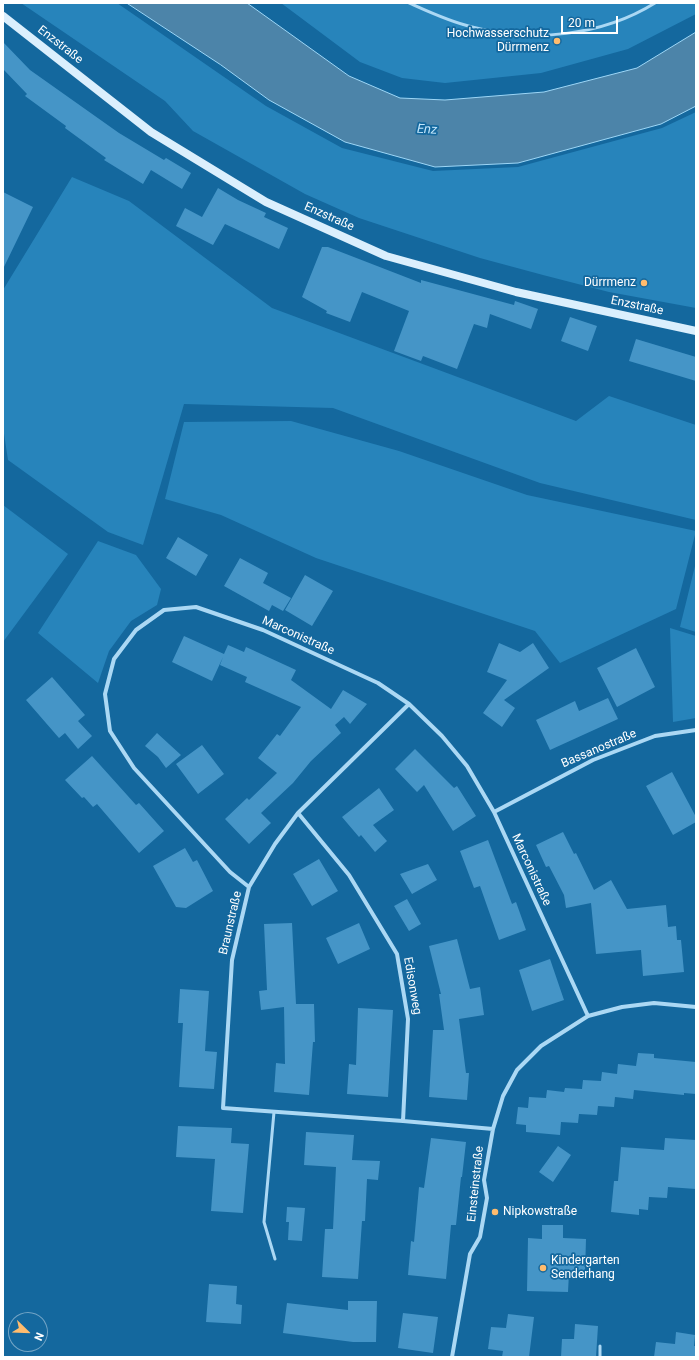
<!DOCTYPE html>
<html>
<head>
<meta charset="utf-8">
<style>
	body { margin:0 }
	#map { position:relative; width:699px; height:1360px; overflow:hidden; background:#14689e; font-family:Roboto,sans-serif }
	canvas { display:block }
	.frame { position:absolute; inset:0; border:4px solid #fff; pointer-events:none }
	.north { position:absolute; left:8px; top:1312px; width:40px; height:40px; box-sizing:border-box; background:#14689e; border:1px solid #72a4c5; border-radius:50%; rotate:113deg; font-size:11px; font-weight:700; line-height:16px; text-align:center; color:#fff }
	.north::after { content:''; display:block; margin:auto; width:14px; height:18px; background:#ffbc6e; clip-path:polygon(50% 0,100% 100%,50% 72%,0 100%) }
	.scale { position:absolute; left:561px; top:16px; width:57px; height:18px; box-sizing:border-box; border:2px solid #fff; border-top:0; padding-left:5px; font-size:12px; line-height:14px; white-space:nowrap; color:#fff; -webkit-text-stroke:3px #14689e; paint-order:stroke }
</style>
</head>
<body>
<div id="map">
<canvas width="699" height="1360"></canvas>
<div class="frame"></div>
<div class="north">N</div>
<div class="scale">20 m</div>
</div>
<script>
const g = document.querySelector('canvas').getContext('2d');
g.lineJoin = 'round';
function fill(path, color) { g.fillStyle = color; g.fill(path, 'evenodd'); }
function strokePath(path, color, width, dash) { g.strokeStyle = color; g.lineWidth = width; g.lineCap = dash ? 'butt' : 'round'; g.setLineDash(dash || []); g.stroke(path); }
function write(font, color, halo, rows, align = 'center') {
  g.font = font + ' Roboto,sans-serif'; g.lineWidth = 3.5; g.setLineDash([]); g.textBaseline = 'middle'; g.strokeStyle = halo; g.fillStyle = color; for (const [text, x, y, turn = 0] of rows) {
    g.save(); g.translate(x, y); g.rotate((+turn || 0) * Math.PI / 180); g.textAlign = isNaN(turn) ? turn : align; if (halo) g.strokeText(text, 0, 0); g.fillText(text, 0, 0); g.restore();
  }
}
const green = new Path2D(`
	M 21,3 L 117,3 L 266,106 L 342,148 L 433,171 L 518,167 L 662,128 L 696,112 L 696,308 L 609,292 L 543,275 L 480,258 L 359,218 L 305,194 L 193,131 L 165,101 Z
	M 281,3 L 696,3 L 696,14 L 628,49 L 541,73 L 445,83 L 402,78 L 360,62 Z
	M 72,177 L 129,201 L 272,308 L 576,421 L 609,396 L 696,425 L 696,520 L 540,483 L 333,408 L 184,404 L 143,545 L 108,532 L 8,460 L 3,427 L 3,290 Z
	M 291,421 L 399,451 L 527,495 L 696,531 L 676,609 L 560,663 L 535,631 L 316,558 L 221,515 L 165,499 L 184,422 Z
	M 3,505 L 68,554 L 3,642 Z
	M 98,541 L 136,555 L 161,589 L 157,605 L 131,621 L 109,651 L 98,683 L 38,633 Z
	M 696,562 L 696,632 L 680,627 Z
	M 670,628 L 696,636 L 696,718 L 673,722 Z`);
const water = new Path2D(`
	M 127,3 L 247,3 L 349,76 L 400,98 L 445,100 L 544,92 L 637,68 L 696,32 L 696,106 L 661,124 L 518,163 L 435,167 L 345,142 L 269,100 L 221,65 Z`);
const building = new Path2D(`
	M 3,42 L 30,70 L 119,133 L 164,160 L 166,158 L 191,173 L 182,189 L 151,170 L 143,184 L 104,160 L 106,158 L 65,128 L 66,126 L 25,96 L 27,94 L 3,69 Z
	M 218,188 L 238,200 L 266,213 L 264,217 L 288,228 L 279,249 L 225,224 L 213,245 L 176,226 L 185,208 L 202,217 Z
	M 3,192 L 33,207 L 3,269 Z
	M 322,247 L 328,247 L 421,283 L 421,280 L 514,305 L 515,301 L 538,309 L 531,329 L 490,314 L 487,328 L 474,324 L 457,369 L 423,356 L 421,361 L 394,351 L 409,311 L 362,292 L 350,322 L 326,313 L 327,311 L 302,297 Z
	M 570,317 L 597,326 L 588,351 L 561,341 Z
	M 636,339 L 696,357 L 696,381 L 629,361 Z
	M 178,537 L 208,555 L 196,576 L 166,558 Z
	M 240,558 L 268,573 L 263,583 L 291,598 L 283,611 L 272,605 L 269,611 L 224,586 Z
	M 305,575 L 333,591 L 312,626 L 285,610 Z
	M 184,636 L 224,654 L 228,645 L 244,652 L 246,647 L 296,670 L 291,680 L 331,709 L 343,690 L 367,704 L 350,724 L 344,717 L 335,725 L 341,733 L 311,761 L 293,783 L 261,813 L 271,823 L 249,844 L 225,819 L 247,798 L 249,800 L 277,773 L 258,758 L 277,734 L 280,736 L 301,707 L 245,682 L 247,677 L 220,665 L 223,657 L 212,681 L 172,662 Z
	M 499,643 L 520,652 L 533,643 L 549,668 L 504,700 L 515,708 L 502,727 L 483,713 L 507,680 L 487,672 Z
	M 636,648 L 655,687 L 617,707 L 597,668 Z
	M 52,677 L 85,715 L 78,721 L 92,736 L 78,749 L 65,733 L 59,738 L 26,700 Z
	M 608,698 L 618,719 L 550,750 L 536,720 L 575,701 L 579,711 Z
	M 157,733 L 181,755 L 166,768 L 158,757 L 145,746 Z
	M 202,745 L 224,774 L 198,794 L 176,764 Z
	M 415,749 L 454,788 L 457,786 L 476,816 L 453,831 L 424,785 L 417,792 L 395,769 Z
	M 92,756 L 136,805 L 139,803 L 164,831 L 139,853 L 97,804 L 93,807 L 84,797 L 82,798 L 65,780 Z
	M 672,772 L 696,817 L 696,822 L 673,835 L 646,786 Z
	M 379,788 L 394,810 L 373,825 L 387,841 L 375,852 L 361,835 L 359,837 L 342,817 Z
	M 563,832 L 574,854 L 576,853 L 594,890 L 611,880 L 627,909 L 666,905 L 668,927 L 676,926 L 677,940 L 681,940 L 684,972 L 643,976 L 641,950 L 596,954 L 591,903 L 566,908 L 564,895 L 549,866 L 546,867 L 536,845 Z
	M 488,840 L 512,904 L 516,902 L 526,930 L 499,940 L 480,886 L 474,888 L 460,851 Z
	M 185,848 L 193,862 L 197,860 L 213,891 L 186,908 L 176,907 L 153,866 Z
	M 319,859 L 338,891 L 312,906 L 293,874 Z
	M 428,864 L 437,880 L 412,894 L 400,874 Z
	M 407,899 L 421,924 L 409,931 L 394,906 Z
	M 292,923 L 296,1004 L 314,1004 L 315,1042 L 313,1042 L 309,1095 L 274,1092 L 276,1063 L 285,1064 L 284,1007 L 261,1010 L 259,991 L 267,990 L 264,924 Z
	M 359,923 L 370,949 L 338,964 L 326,938 Z
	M 457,939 L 470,989 L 480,987 L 484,1015 L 459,1019 L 466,1073 L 469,1073 L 467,1100 L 429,1097 L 433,1030 L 444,1030 L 439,994 L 441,994 L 429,946 Z
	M 550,959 L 564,1000 L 532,1011 L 519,970 Z
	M 180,989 L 209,991 L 205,1051 L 217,1052 L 214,1089 L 179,1087 L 183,1023 L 178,1023 Z
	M 358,1008 L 393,1010 L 388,1097 L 347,1094 L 349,1064 L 356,1065 Z
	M 638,1053 L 654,1054 L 654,1058 L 696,1062 L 696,1094 L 684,1093 L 684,1095 L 634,1090 L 633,1099 L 615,1097 L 614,1107 L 598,1106 L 597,1115 L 579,1114 L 578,1123 L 561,1122 L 560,1135 L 526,1132 L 526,1125 L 516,1124 L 518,1107 L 528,1108 L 529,1097 L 546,1098 L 547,1090 L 564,1092 L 565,1088 L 582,1089 L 583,1080 L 601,1081 L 602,1072 L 617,1074 L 618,1064 L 636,1066 Z
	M 178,1126 L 232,1128 L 231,1143 L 249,1144 L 243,1213 L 211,1211 L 215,1159 L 176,1157 Z
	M 306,1132 L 354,1135 L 352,1160 L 380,1161 L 378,1180 L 367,1179 L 365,1221 L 362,1221 L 358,1279 L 322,1277 L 325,1229 L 333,1229 L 336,1167 L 304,1165 Z
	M 431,1138 L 466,1142 L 462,1177 L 461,1177 L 456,1225 L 451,1225 L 446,1279 L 408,1275 L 411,1241 L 414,1242 L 419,1187 L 424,1188 Z
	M 665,1138 L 696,1140 L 696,1189 L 668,1187 L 667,1198 L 649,1197 L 648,1210 L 639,1209 L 639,1215 L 611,1212 L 614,1181 L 618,1181 L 621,1147 L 664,1150 Z
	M 558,1146 L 571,1155 L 553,1182 L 539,1172 Z
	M 287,1207 L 305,1208 L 302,1241 L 288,1240 L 289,1222 L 286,1222 Z
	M 542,1225 L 563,1225 L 563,1238 L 586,1239 L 585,1273 L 569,1273 L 568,1292 L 527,1291 L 528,1238 L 542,1239 Z
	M 209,1284 L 237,1286 L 236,1304 L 242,1305 L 241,1324 L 206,1322 Z
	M 348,1301 L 377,1301 L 376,1342 L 353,1342 L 283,1333 L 287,1303 L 348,1310 Z
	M 403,1313 L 438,1317 L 433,1353 L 398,1348 Z
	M 508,1314 L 534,1317 L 529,1357 L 502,1357 L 503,1351 L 488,1349 L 491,1327 L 506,1328 Z
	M 575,1324 L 598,1326 L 596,1357 L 561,1357 L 562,1339 L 574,1339 Z
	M 676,1332 L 695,1335 L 694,1346 L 696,1346 L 696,1357 L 654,1357 L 656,1342 L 675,1344 Z`);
const lane = new Path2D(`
	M 409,3 C 429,12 450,22 472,27 C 532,43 602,36 655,3
	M 274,1112 L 264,1222 L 275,1259
	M 600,1357 L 600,1346`);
const street = new Path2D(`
	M 409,704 L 298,813 L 275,844 L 249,887 L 232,960 L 223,1108 L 403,1121 L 493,1129
	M 494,812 L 593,760 L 655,736 L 696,730
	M 298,813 L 349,875 L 397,954 L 408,1019 L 403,1121
	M 249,887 L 230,872 L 134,768 L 110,731 L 105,694 L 114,659 L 136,630 L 164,610 L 196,607 L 263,630 L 378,683 L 409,704 L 442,736 L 467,766 L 494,812 L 588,1016
	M 452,1357 L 470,1254 L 480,1237 L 487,1198 L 484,1180 L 493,1129 L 503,1096 L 517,1070 L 541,1046 L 588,1016 L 622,1007 L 654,1003 L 696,1007`);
const secondary = new Path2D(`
	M 3,16 L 151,132 L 266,202 L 386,256 L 516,292 L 696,331`);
const markers = [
	[557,41,4,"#ffbc6e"],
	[644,283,4,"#ffbc6e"],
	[495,1212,4,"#ffbc6e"],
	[543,1268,4,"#ffbc6e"]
];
const poiNames = [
	["Hochwasserschutz",549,34],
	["Dürrmenz",549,48],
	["Dürrmenz",636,283],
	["Nipkowstraße",503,1212,"left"],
	["Kindergarten",551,1261,"left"],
	["Senderhang",551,1275,"left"]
];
const streetNames = [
	["Enzstraße",60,45,38],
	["Enzstraße",329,217,24],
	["Enzstraße",637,306,12],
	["Marconistraße",298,636,24],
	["Bassanostraße",599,749,-23],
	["Marconistraße",531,870,65],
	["Braunstraße",231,923,-77],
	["Edisonweg",412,986,80],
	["Einsteinstraße",476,1184,-84]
];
const waterNames = [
	["Enz",427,130,3]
];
fill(green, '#2784bb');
fill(water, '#4c84a9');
strokePath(water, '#9dd6f6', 1);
fill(building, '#4595c7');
strokePath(lane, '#abd8f4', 3);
strokePath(street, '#abd8f4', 4);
strokePath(secondary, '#dbeffd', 8);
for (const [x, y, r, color] of markers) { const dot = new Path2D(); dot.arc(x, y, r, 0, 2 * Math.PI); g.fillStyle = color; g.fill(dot); strokePath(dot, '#14689e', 1.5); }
write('12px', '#fff', '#14689e', poiNames, 'right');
write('12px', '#fff', '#14689e', streetNames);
write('italic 13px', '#c3e6fb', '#14689e', waterNames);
</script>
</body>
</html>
